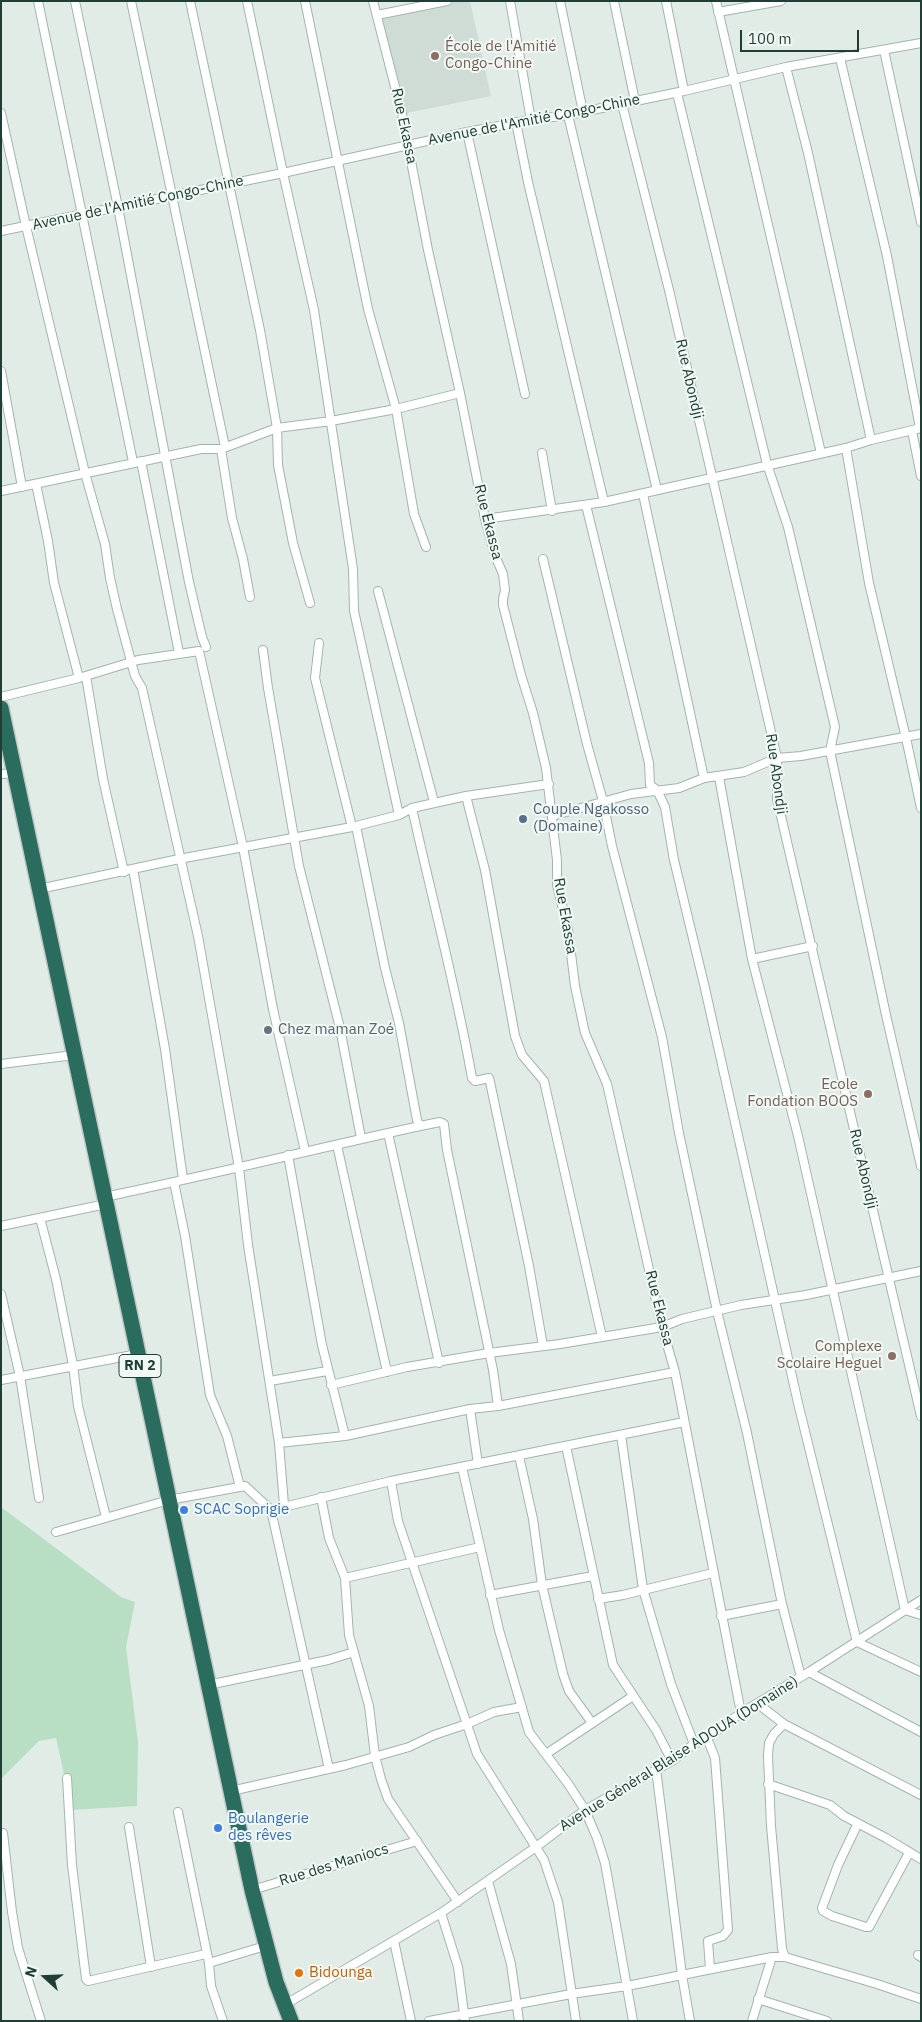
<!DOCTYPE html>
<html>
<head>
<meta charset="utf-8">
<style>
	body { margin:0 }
	#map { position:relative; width:922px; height:2022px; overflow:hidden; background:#e1ece7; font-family:"IBM Plex Sans",sans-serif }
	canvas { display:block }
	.frame { position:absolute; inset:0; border:2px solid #203e36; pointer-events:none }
	.north { position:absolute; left:20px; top:1952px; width:50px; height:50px; -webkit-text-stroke:4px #f1f9f5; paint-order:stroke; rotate:290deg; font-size:14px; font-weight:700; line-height:20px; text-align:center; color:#203e36 }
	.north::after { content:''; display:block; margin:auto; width:18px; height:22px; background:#203e36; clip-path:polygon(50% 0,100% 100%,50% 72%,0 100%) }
	.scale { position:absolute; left:740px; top:30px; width:119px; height:22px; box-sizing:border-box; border:2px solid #203e36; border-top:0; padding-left:6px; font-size:15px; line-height:18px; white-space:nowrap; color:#203e36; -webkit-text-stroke:4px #f1f9f5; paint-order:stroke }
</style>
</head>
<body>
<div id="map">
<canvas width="922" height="2022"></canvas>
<div class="frame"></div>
<div class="north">N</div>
<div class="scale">100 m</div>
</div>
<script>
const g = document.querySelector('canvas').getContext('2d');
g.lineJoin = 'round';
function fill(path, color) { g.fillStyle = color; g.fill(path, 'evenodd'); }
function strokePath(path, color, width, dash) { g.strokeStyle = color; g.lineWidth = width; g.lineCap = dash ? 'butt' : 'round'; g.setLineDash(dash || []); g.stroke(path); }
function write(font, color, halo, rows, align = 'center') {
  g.font = font + ' "IBM Plex Sans",sans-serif'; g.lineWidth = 4; g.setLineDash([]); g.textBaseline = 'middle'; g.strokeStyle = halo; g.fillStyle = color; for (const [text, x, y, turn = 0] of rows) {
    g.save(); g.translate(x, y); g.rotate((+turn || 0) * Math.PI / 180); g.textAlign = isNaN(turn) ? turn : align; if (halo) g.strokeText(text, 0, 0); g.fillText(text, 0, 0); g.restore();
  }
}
const built = new Path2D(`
	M 445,1 L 470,1 L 491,96 L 402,114 L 377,15 Z`);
const green = new Path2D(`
	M 1,1507 L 121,1597 L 135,1602 L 126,1647 L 138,1742 L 137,1806 L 72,1810 L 56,1738 L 39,1741 L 1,1779 Z`);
const street = new Path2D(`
	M 38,1 L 133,462
	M 75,1 L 118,207 L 189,582 L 202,637 L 206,647
	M 131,1 L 225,447
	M 190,1 L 260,330 L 277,428 L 278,465 L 293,543 L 310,603
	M 247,1 L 283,173 L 314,310 L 353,569 L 354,611 L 399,815
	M 305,1 L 368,309 L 396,409 L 414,514 L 426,547
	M 373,1 L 402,114 L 428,250 L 460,393 L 485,519 L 496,558 L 503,574 L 505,590 L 503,599 L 503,605 L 521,675 L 533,713 L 546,768 L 557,860 L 557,885 L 568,929 L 575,986 L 585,1033 L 607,1084 L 662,1327 L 675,1372 L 741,1713
	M 510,1 L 531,120
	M 560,1 L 583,112
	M 614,1 L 635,101
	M 666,1 L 684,91
	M 716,1 L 821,453
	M 718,12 L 781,1
	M 377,15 L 447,1
	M 884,50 L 921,222
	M 840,58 L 887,256 L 920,428
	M 786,67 L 808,153 L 871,440
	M 677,93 L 767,464 L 788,527 L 835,727 L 830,751 L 886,1015 L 921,1166
	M 622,104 L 669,290 L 777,758 L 777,799 L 921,1416
	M 1,113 L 26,226 L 85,473 L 105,544 L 110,578 L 117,609 L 135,676 L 142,688 L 198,936 L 239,1168 L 248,1245 L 279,1443 L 284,1505
	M 568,115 L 657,490
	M 516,122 L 528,182 L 604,502
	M 467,132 L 525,394
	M 1,231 L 283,173 L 467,132 L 531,120 L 568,115 L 684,91 L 786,67 L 921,43
	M 1,371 L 22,487
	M 912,431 L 921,476
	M 846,448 L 869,583 L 906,738 L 921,808
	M 221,449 L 232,518 L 243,559 L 250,597
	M 542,453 L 552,511
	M 141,461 L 179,653
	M 36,484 L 48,541 L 54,583 L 79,678
	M 1,491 L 201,449 L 221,449 L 277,428 L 331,421 L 396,409 L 460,393
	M 643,494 L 704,778
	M 586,505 L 649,763 L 650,785 L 657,790 L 665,807 L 674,860 L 704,984 L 798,1403 L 857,1642 L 921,1672
	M 485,519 L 604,502 L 846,448 L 871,440 L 921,428
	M 543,559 L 587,744 L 603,801 L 612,846 L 662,1037 L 679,1133 L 717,1311 L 747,1433 L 782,1604 L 801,1677
	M 378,591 L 434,802
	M 319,643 L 315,678 L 352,827
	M 263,650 L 268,688 L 299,866 L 340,1028 L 361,1138
	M 86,676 L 103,779 L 124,872
	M 1,697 L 79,678 L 138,660 L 199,651 L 243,847 L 273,1009 L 305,1151
	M 1,774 L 15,773
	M 719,777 L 752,959 L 798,1136 L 905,1610 L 921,1615
	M 466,796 L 485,870 L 515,1036 L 522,1055 L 544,1081 L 602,1337
	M 412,808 C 432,899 456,987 472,1078 L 475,1081 L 489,1078 L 490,1082 L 529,1266 L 543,1346
	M 552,816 L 631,794 L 679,788 L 704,778 L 744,772 L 777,758 L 801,756 L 921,734
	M 356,826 L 385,968 L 399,1023 L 417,1120 L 420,1126 L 440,1122 L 444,1124 L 447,1150 L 493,1370 L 498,1406
	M 133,869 L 165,1049 L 183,1179
	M 39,889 L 179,859 L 352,827 L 399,815 L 412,808 L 466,796 L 549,784
	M 752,959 L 813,946
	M 1,1064 L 74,1055
	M 388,1133 L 439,1363
	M 337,1145 L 387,1372
	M 288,1155 L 322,1345 L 345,1436
	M 174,1182 L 185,1236 L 210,1395 L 227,1436 L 240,1487
	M 104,1197 C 210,1175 314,1149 420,1126
	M 40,1218 L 56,1279 L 73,1365 L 78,1406 L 106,1517
	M 1,1226 L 106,1204
	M 1,1294 L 20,1376 L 39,1498
	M 1,1380 L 138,1354
	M 270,1381 L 327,1371
	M 331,1385 L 407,1367 L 489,1353 L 560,1344 L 662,1327 L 682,1319 L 741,1305 L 806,1295 L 921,1271
	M 470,1409 L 478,1464
	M 621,1435 L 643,1589 L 671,1684 L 694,1744
	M 279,1443 L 345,1436 L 470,1409 L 498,1406 L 675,1372
	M 566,1446 L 613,1665 L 656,1730 L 672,1761
	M 519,1456 L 533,1519 L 542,1585 L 563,1674 L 569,1691 L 592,1723
	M 462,1467 L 499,1630 L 529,1732 L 569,1785 L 585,1810 L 597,1838 L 605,1863 L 633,2021
	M 391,1481 L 398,1521 L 477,1754 L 544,1860 L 558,1902 L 576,2021
	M 321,1497 L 329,1538 L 345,1578 L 349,1635 L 369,1706 L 375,1756 L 381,1779 L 388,1799 L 458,1902
	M 271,1510 L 391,1481 L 684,1422
	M 56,1532 L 169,1500 L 245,1486 L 271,1510 L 329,1769
	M 345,1578 L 480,1547
	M 490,1595 L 593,1576
	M 598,1599 L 623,1595 L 713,1573
	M 721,1616 L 782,1604
	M 809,1672 L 921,1732
	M 208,1685 L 328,1660 L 354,1652
	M 758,1704 L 784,1724 L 774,1734 L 769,1743 L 768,1756 L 771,1826 L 782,1949 L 785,1957
	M 784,1724 L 921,1795
	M 707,1738 L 715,1758 L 728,1930 L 723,1936 L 708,1941 L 710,1969
	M 546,1754 L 633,1696
	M 656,1769 L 682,1975 L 690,2021
	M 67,1778 L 72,1865 L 86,1979 L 88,1981 L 206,1954
	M 768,1784 L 830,1805 L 844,1816 L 886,1838 L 921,1859
	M 231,1791 L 346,1765 L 409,1747 L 434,1735 L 467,1724 L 494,1712 L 522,1707
	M 178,1812 L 209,1963 L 211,1986 L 223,2021
	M 858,1823 L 838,1865 L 822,1908 L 823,1911 L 832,1916 L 866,1927 L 869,1927 L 909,1853
	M 129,1827 L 151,1967
	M 3,1833 L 12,1912 L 18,1948 L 41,2021
	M 488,1881 L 511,1964 L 519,2021
	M 252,1890 L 417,1841
	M 441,1913 L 458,1967 L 465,2021
	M 394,1941 L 411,2021
	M 918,1955 L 921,1957
	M 209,1963 L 265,1946
	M 758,1999 L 827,2021
	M 286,2004 L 441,1913 L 536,1847 L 585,1810 L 672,1761 L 694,1744 L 707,1738 L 741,1713 L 809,1672 L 921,1600
	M 429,2021 L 571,1994 L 627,1986 L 772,1957 L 785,1957 L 877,1984 L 921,1999
	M 752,2021 L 772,1957`);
const highway = new Path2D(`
	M 1,708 L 252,1890 L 276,1982 L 291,2021`);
const markers = [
	[435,56,5,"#8d6e63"],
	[523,819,5,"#5c6f8a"],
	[268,1030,5,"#6b7280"],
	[868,1094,5,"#8d6e63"],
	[892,1356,5,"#8d6e63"],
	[184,1510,5,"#3f7fe0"],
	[218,1828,5,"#3f7fe0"],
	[299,1973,5,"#e8710a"]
];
const shields = [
	[140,1366,42]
];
const shieldNames = [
	["RN 2",140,1366]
];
const educationNames = [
	["École de l'Amitié",445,47,"left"],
	["Congo-Chine",445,64,"left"],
	["Ecole",858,1085],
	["Fondation BOOS",858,1102],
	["Complexe",882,1347],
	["Scolaire Heguel",882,1364]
];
const streetNames = [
	["Avenue de l'Amitié Congo-Chine",534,120,-11],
	["Rue Ekassa",404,126,78],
	["Avenue de l'Amitié Congo-Chine",138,203,-12],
	["Rue Abondji",689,379,77],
	["Rue Ekassa",488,522,76],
	["Rue Abondji",776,774,82],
	["Rue Ekassa",565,916,80],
	["Rue Abondji",863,1169,77],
	["Rue Ekassa",659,1308,76],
	["Avenue Général Blaise ADOUA (Domaine)",679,1754,-32],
	["Rue des Maniocs",334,1865,-17]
];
const serviceNames = [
	["Couple Ngakosso",533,810],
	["(Domaine)",533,827]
];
const worshipNames = [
	["Chez maman Zoé",278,1030]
];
const shopNames = [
	["SCAC Soprigie",194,1510],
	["Boulangerie",228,1819],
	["des rêves",228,1836]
];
const foodNames = [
	["Bidounga",309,1973]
];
fill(built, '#cfdcd6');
fill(green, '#b8dfc3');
strokePath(street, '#a3b4ae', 10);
strokePath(highway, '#c1c9c7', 18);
strokePath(street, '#fff', 8);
strokePath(highway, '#2a6c5e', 15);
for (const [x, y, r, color] of markers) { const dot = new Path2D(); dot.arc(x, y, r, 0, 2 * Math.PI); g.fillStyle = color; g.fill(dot); strokePath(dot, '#f1f9f5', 2); }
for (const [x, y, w] of shields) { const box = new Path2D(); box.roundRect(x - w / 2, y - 11.5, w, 23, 4); g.fillStyle = '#f1f9f5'; g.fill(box); strokePath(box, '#203e36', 1); }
write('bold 14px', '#203e36', null, shieldNames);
write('15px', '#785e54', '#f1f9f5', educationNames, 'right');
write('15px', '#203e36', '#f1f9f5', streetNames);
write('15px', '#4e5e75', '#f1f9f5', serviceNames, 'left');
write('15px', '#5b616d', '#f1f9f5', worshipNames, 'left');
write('15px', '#366cbe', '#f1f9f5', shopNames, 'left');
write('15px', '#c56008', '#f1f9f5', foodNames, 'left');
</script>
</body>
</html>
